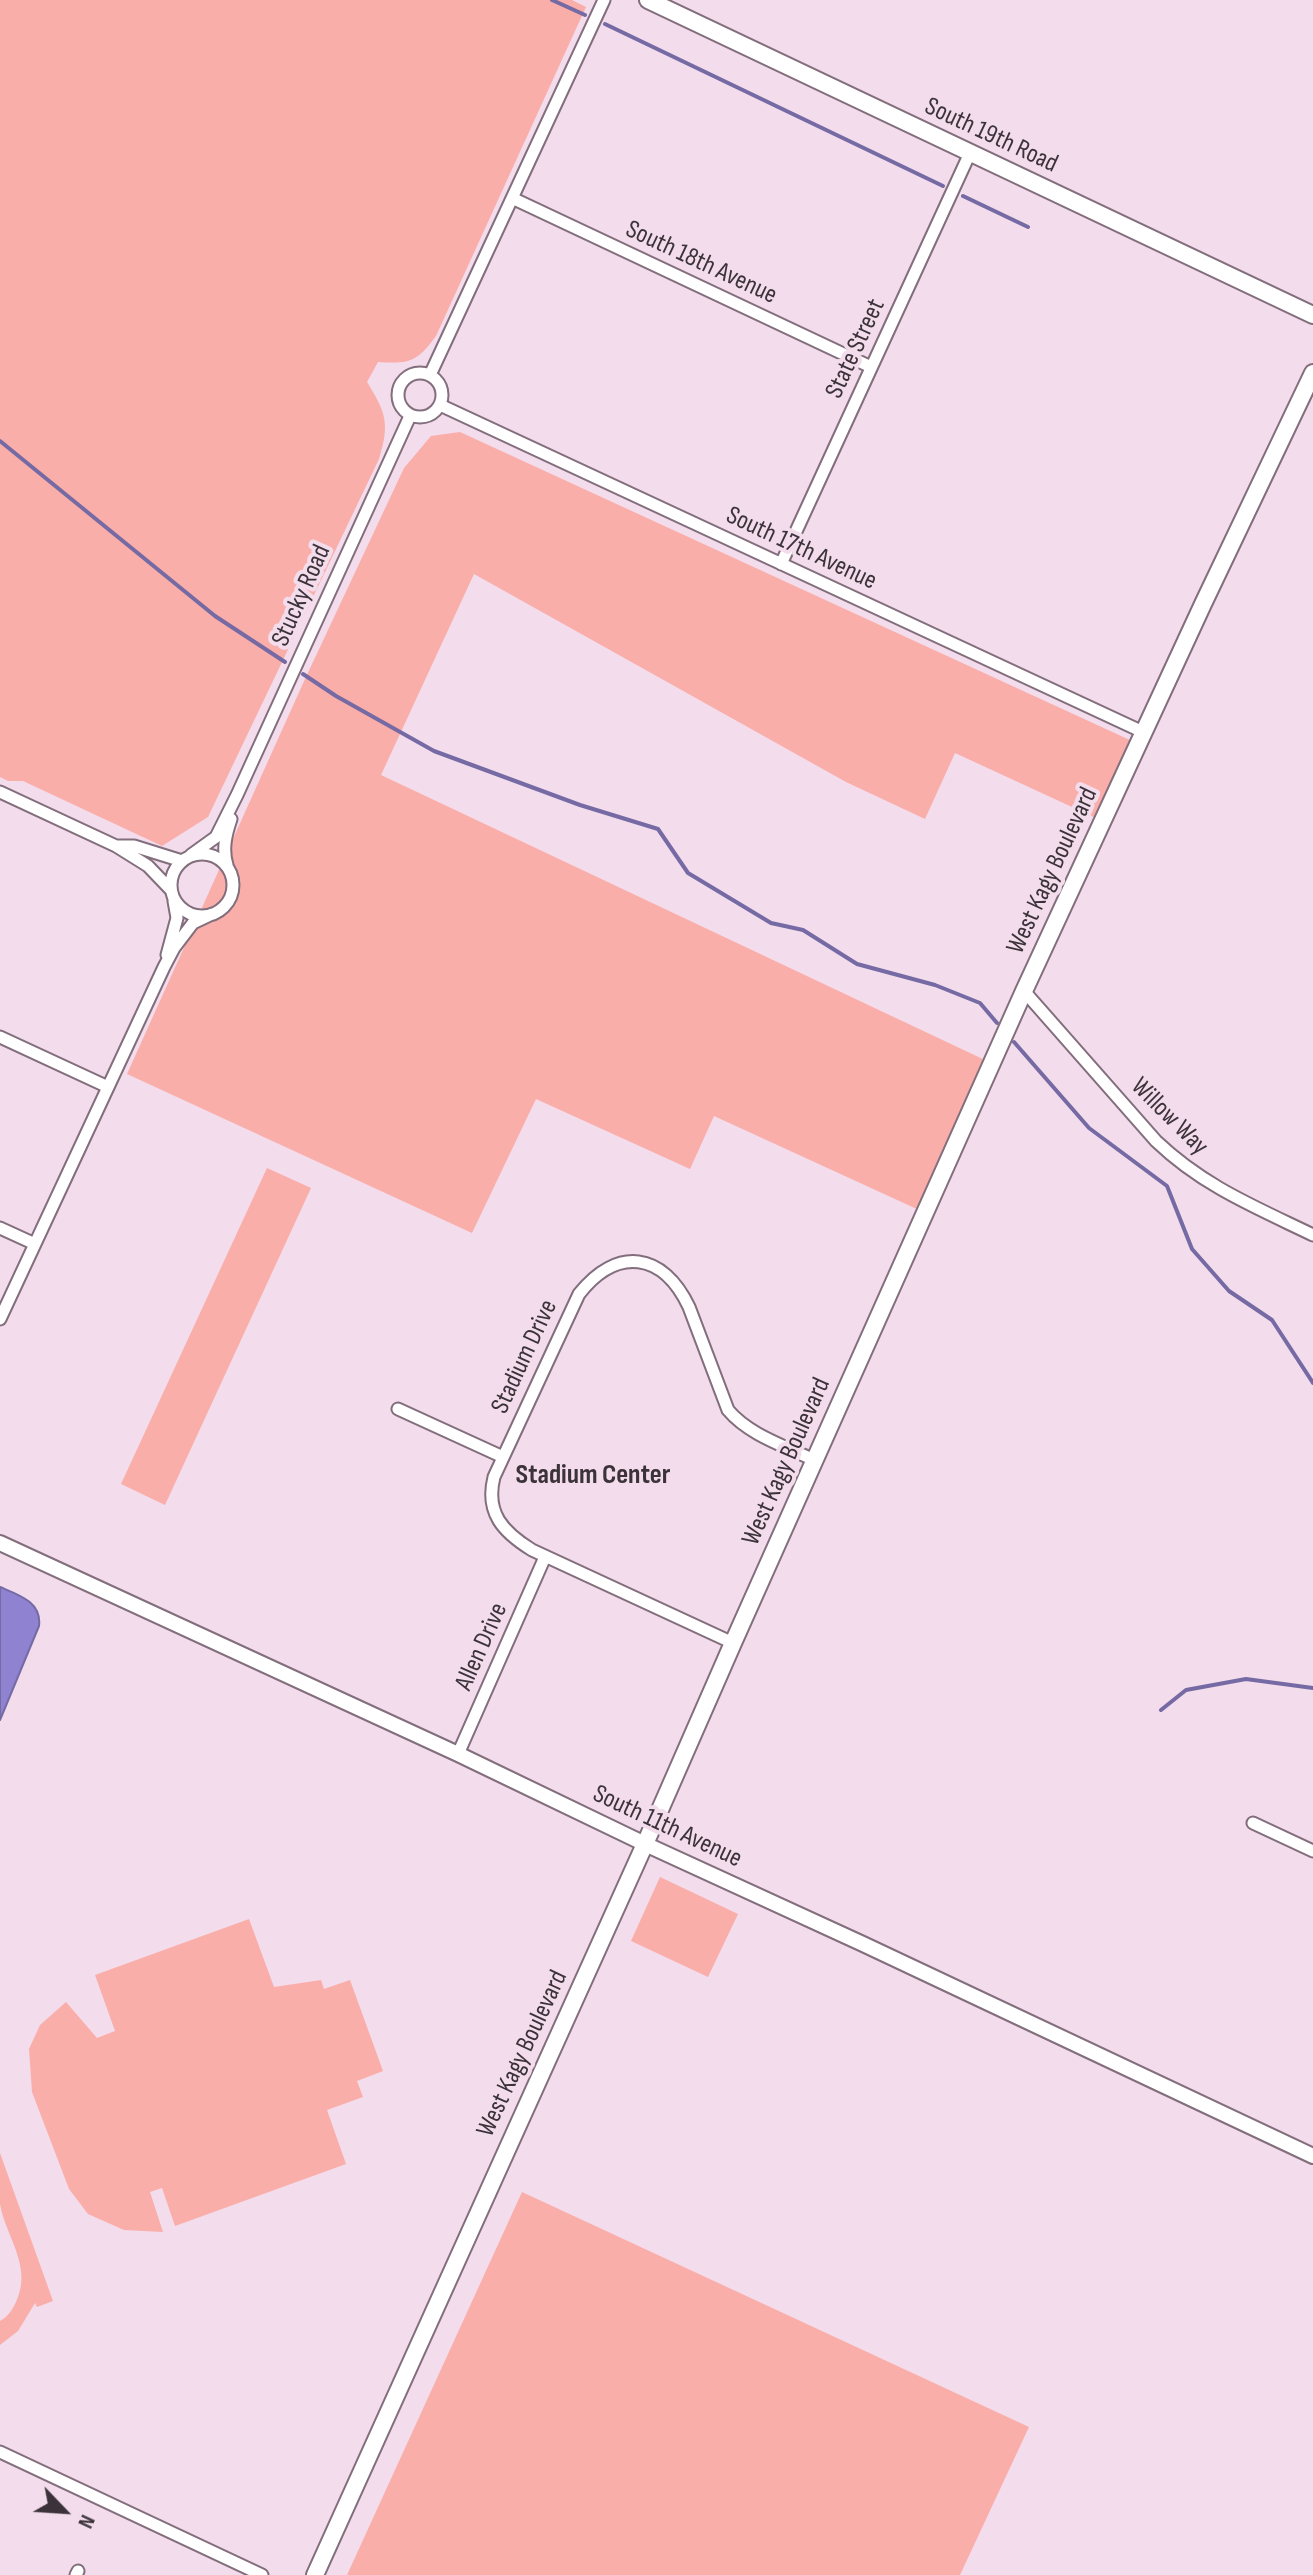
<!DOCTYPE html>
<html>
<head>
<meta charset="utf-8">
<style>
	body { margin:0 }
	#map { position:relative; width:1313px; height:2575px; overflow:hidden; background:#f3dcec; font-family:"Sofia Sans Condensed",sans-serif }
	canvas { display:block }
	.north { position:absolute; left:24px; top:2471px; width:80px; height:80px; -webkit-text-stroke:6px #f3dcec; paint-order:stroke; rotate:115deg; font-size:22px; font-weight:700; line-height:32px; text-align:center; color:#3c333a }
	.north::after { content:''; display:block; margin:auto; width:28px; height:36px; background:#3c333a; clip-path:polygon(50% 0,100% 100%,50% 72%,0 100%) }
</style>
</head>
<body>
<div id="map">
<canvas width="1313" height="2575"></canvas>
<div class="north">N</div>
</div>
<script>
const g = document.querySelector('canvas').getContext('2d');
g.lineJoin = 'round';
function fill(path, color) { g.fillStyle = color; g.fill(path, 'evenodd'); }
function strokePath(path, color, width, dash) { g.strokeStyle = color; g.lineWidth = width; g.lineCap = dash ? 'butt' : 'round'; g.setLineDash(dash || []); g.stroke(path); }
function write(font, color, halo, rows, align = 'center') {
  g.font = font + ' "Sofia Sans Condensed",sans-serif'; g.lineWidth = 8; g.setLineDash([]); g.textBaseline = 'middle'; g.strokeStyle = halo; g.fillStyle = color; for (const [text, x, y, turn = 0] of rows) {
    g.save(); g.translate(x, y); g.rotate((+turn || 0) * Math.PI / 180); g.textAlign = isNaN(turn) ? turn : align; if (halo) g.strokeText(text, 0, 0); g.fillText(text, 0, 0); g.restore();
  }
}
const green = new Path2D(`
	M 0,0 L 572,0 L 586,7 L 436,336 C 417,362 410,364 378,362 L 367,382 C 386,413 390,423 379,459 L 208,817 L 162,846 L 23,781 L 8,781 L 0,777 Z
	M 460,432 L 1132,741 L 1098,819 L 955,753 L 925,819 L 846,782 L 474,574 L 381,775 L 987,1061 L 919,1210 L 714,1116 L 690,1169 L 536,1099 L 472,1233 L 127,1074 L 305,679 L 404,468 L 431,436 Z
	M 267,1168 L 311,1188 L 165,1505 L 121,1484 Z
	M 660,1877 L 738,1914 L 708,1977 L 631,1941 Z
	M 249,1919 L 274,1987 L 321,1980 L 324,1989 L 350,1980 L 383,2071 L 357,2081 L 363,2097 L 327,2110 L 346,2164 L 175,2226 L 162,2188 L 150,2192 L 163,2232 L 124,2230 L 88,2214 L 69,2189 L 32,2092 L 29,2049 L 40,2025 L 66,2002 L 97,2038 L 115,2031 L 95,1975 Z
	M 0,2153 L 53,2301 L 37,2307 L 35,2303 L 18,2331 L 0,2345 L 0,2321 C 8,2317 12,2310 16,2302 C 33,2266 6,2238 0,2204 C 0,2188 0,2169 0,2153 Z
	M 522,2192 L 1029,2427 L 960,2575 L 347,2575 Z`);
const water = new Path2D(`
	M 0,1587 C 19,1595 42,1602 39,1626 L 0,1720 Z`);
const stream = new Path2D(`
	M 552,0 L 585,15
	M 605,24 L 943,186
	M 963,196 L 1028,227
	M 0,441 L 215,616 L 285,662
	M 303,674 L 336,696 L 434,751 L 580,805 L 658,829 L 688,873 L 771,923 L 803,930 L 857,964 L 935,985 L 980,1003 L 997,1023
	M 1014,1042 L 1089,1128 L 1167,1186 L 1192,1249 L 1229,1291 L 1272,1320 L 1313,1383
	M 1161,1710 L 1186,1690 L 1246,1679 L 1313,1688`);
const minor = new Path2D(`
	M 512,198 L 871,367
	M398 395a22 22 0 1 1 44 0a22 22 0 1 1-44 0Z
	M 430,375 L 604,0
	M 440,405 L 1143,732
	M 781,564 L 970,153
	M 0,792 L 116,846 L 148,866 L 171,890
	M 117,846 L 134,846 L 182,861
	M171 885a31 31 0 1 1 62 0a31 31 0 1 1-62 0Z
	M 191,855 L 216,837 L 237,795 L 410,416
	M 227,865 C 222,849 226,834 231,819
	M 167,955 L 177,918 L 174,901
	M 1024,991 L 1156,1141 C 1203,1186 1255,1207 1313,1235
	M 0,1037 L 108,1087
	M 0,1228 L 35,1244
	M 0,1319 L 164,967 L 174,948 L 193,923 L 212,914
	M 398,1409 L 503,1457
	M 733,1643 L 532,1550 C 503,1532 485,1513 494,1477 L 579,1294 C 617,1246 663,1252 689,1307 L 728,1410 C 749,1435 785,1446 814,1460
	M 458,1754 L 545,1557
	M 1253,1823 L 1313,1851
	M 0,2452 L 262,2575
	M 76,2575 L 78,2571`);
const tertiary = new Path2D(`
	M 0,1543 L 458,1754 L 645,1844 L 863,1944 L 1313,2156`);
const secondary = new Path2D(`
	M 648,0 L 1313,315
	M 315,2575 L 645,1844 L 733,1643 L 1024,991 L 1203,604 L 1313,373`);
const streetNames = [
	["South 19th Road",991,136,25],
	["South 18th Avenue",701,263,25],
	["State Street",856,349,-65],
	["South 17th Avenue",801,549,25],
	["Stucky Road",302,596,-66],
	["West Kagy Boulevard",1053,871,-65],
	["Willow Way",1169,1117,45],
	["Stadium Drive",525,1357,-65],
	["West Kagy Boulevard",787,1462,-66],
	["Allen Drive",482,1647,-66],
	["South 11th Avenue",667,1827,25],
	["West Kagy Boulevard",523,2054,-65]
];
const neighbourhoodNames = [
	["Stadium Center",593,1476]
];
fill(green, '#faaea9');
fill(water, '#8e82d1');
strokePath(water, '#756aa4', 2);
strokePath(stream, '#756aa4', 4);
strokePath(minor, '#826e7c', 15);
strokePath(tertiary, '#826e7c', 18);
strokePath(secondary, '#826e7c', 20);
strokePath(minor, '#fff', 11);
strokePath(tertiary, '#fff', 14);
strokePath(secondary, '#fff', 16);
write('26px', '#3c333a', '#f3dcec', streetNames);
write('bold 28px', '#3c333a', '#f3dcec', neighbourhoodNames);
</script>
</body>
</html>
